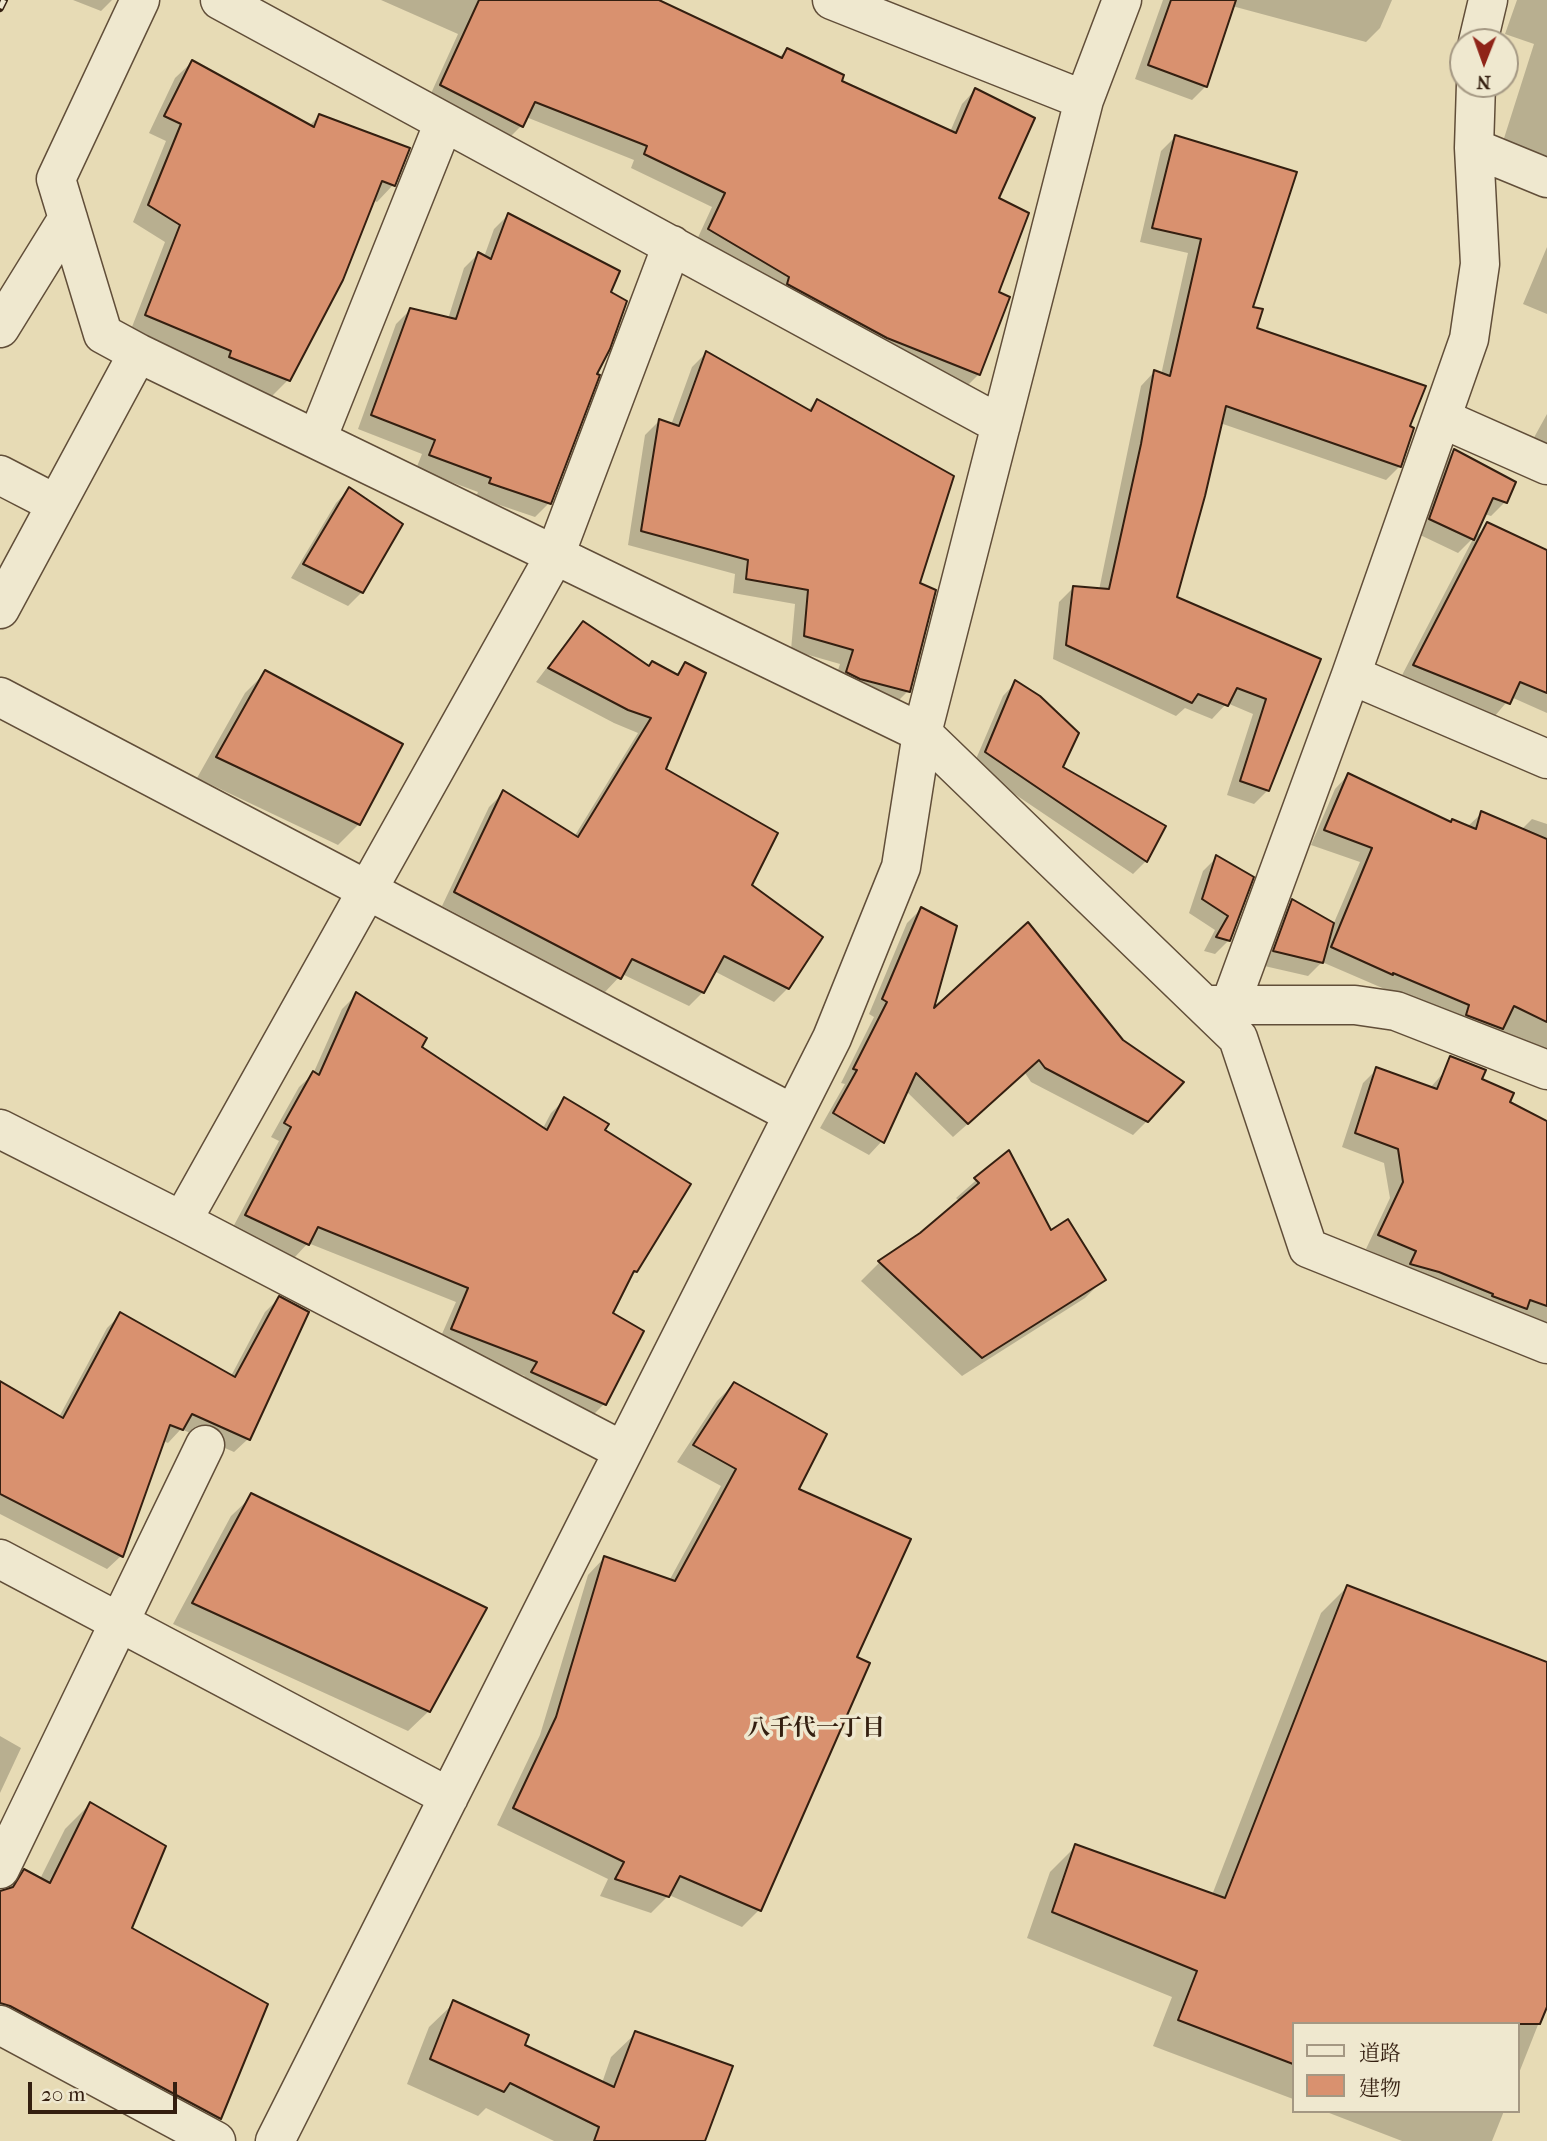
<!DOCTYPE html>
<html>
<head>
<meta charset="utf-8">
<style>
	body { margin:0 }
	#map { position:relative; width:1547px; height:2141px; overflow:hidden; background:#e7dbb5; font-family:"IM FELL French Canon","Noto Serif JP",serif }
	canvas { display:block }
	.legend { position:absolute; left:1292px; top:2022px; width:228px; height:91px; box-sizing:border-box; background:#efe8cf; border:2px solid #a49883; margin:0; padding:9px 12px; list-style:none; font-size:21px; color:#341f10 }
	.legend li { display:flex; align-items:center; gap:14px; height:35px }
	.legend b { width:35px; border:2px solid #a49883 }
	.north { position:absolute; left:1449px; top:28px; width:70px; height:70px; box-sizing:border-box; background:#efe8cf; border:2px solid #a49883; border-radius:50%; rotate:181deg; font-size:19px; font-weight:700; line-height:28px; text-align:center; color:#341f10 }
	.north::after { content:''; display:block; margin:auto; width:24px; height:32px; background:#8f2418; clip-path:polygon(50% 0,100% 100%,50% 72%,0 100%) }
	.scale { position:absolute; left:28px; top:2082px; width:149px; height:32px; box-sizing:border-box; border:4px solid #341f10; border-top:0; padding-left:9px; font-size:21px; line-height:24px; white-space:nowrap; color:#341f10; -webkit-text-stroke:5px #efe8cf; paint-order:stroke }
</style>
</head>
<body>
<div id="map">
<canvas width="1547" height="2141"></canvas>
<ul class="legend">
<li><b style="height:9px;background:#efe8cf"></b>道路</li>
<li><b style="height:19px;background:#d9916f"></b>建物</li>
</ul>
<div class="north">N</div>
<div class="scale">20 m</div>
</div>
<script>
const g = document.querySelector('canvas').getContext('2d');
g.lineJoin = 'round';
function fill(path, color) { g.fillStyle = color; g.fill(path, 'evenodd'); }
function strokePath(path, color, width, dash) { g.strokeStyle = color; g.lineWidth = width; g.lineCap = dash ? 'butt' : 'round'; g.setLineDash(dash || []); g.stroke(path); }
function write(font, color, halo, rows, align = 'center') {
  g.font = font + ' "IM FELL French Canon","Noto Serif JP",serif'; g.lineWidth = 7; g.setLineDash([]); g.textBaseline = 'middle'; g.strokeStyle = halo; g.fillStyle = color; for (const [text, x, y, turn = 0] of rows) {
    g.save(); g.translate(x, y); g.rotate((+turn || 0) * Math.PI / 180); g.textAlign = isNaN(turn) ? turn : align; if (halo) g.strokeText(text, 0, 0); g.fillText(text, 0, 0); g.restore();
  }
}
const shadow = new Path2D(`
	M 73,0 L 112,0 L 101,11 Z
	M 381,0 L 655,0 L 778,58 L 787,50 L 839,82 L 950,132 L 962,104 L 975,90 L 997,199 L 996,293 L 979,374 L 965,388 L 695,244 L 712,207 L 631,168 L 634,160 L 526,117 L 521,126 L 507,140 L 428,100 L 458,34 Z
	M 1163,0 L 1392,0 L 1380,28 L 1366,42 L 1232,6 L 1206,86 L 1192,100 L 1135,79 Z
	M 1517,0 L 1547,0 L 1547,171 L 1499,154 L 1534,44 L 1505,34 Z
	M 192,62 L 309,126 L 319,116 L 408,149 L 393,185 L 377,202 L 372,200 L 288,380 L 272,396 L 214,373 L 216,368 L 130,332 L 165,242 L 133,222 L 166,141 L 149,133 L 175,78 Z
	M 1175,137 L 1251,308 L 1255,329 L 1408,426 L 1400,466 L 1386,480 L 1220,423 L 1175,598 L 1319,660 L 1268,790 L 1254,804 L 1227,795 L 1253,714 L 1227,703 L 1212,719 L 1185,708 L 1176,716 L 1053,659 L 1059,602 L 1073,588 L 1099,590 L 1141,386 L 1154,372 L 1161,375 L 1188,253 L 1140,242 L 1161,151 Z
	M 508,215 L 609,293 L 595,374 L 549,503 L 535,517 L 476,497 L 478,492 L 416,469 L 422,454 L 358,429 L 396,324 L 410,310 L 448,319 L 464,268 L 478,254 L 484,257 L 494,229 Z
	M 1547,247 L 1547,314 L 1523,304 Z
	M 706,353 L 807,411 L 817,401 L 918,584 L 908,691 L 894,705 L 833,686 L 840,664 L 791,650 L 795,604 L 733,593 L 735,574 L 628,545 L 645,435 L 659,421 L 671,425 L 692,367 Z
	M 1547,414 L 1547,463 L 1526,452 Z
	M 1454,451 L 1505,502 L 1491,516 L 1484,514 L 1472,539 L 1458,553 L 1416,533 L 1440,465 Z
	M 349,489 L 362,592 L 348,606 L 291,578 L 336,503 Z
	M 1488,525 L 1547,552 L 1547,713 L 1511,697 L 1494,717 L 1400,679 L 1473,539 Z
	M 584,624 L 648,667 L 652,663 L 675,675 L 686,665 L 663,770 L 750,885 L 788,988 L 774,1002 L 714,971 L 703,992 L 689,1006 L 622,974 L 605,992 L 442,906 L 489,807 L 503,793 L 574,837 L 638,733 L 614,723 L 536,682 L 570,637 Z
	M 265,673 L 401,745 L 359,824 L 338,845 L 197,778 L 245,693 Z
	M 1015,683 L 1061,768 L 1146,861 L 1133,874 L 973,766 L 1003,696 Z
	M 1348,775 L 1450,824 L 1467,827 L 1482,813 L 1521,830 L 1532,819 L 1547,824 L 1547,1059 L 1322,962 L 1308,976 L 1260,965 L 1279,915 L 1293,901 L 1333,925 L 1360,862 L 1311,845 L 1335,789 Z
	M 1217,857 L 1252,877 L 1229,940 L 1215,954 L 1204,951 L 1215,930 L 1189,913 L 1203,871 Z
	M 921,909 L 931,1013 L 1121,1042 L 1147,1121 L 1133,1135 L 1031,1082 L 1025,1073 L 953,1137 L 906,1091 L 882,1141 L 869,1155 L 820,1128 L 845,1084 L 841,1083 L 874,1017 L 869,1014 L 907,923 Z
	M 356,995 L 420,1048 L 542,1130 L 551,1113 L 565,1099 L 603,1131 L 636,1271 L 628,1279 L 610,1314 L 604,1404 L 590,1418 L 518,1386 L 525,1376 L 438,1343 L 456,1302 L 308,1243 L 294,1258 L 232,1229 L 279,1141 L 271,1137 L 299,1087 L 313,1074 L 342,1009 Z
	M 1377,1069 L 1430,1088 L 1445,1071 L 1547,1123 L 1547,1335 L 1366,1249 L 1390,1198 L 1384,1163 L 1342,1147 L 1363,1083 Z
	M 1008,1152 L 1050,1233 L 1104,1279 L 1085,1298 L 962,1376 L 861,1281 L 880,1262 L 921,1235 L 960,1202 L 956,1198 Z
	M 279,1298 L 248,1439 L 234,1452 L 181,1429 L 168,1443 L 163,1441 L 121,1556 L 107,1569 L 0,1514 L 0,1383 L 59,1417 L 107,1328 L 121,1314 L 231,1376 L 265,1312 Z
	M 734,1384 L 797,1490 L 855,1658 L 868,1664 L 759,1910 L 742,1927 L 669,1895 L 651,1913 L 600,1896 L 608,1879 L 497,1825 L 540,1735 L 588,1575 L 604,1558 L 669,1581 L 721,1486 L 677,1462 L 717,1401 Z
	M 252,1496 L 429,1711 L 408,1731 L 173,1624 L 231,1516 Z
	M 1347,1587 L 1547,1664 L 1547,2002 L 1517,2078 L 1517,2024 L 1293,2024 L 1293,2099 L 1153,2046 L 1172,1997 L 1027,1938 L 1050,1872 L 1076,1846 L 1212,1895 L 1321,1613 Z
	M 0,1736 L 21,1748 L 0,1793 Z
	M 90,1804 L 130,1929 L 219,2118 L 196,2141 L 0,2038 L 0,1892 L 4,1892 L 25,1871 L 40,1879 L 65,1829 Z
	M 454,2003 L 522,2046 L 602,2083 L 611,2057 L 636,2033 L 703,2141 L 554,2141 L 486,2108 L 478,2116 L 407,2084 L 429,2027 Z
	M 1324,2111 L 1504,2111 L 1492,2141 L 1402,2141 Z`);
const building = new Path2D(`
	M 479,0 L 659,0 L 782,58 L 787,48 L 844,75 L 842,81 L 956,133 L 975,88 L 1035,118 L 999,198 L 1029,213 L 999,292 L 1010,297 L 980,375 L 887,338 L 787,284 L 789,277 L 708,229 L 725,193 L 644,154 L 647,146 L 535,102 L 523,127 L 440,85 Z
	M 1171,0 L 1236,0 L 1207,87 L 1148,65 Z
	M 192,60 L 314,127 L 319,114 L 410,148 L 395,186 L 382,181 L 343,280 L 290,381 L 229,357 L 231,351 L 145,315 L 180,225 L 148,205 L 181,124 L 164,116 Z
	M 1175,135 L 1297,172 L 1253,307 L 1263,309 L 1257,328 L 1426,386 L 1410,426 L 1414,428 L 1401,467 L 1226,406 L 1205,496 L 1177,597 L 1321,659 L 1269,791 L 1240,781 L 1266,699 L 1237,688 L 1228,706 L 1198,694 L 1192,703 L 1066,645 L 1073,586 L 1109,589 L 1141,444 L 1154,370 L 1170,376 L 1201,239 L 1152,228 Z
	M 508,213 L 620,271 L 611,292 L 627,301 L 610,349 L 597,374 L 600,375 L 551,504 L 489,483 L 491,478 L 429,455 L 435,440 L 371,415 L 410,308 L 456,319 L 478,252 L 491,259 Z
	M 706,351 L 811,411 L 817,399 L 954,476 L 920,583 L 936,590 L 910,692 L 860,679 L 846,672 L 853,650 L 804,636 L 808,590 L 746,579 L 748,560 L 641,531 L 659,419 L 679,426 Z
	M 1454,449 L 1516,482 L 1507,503 L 1493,498 L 1474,540 L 1429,519 Z
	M 349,487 L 403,524 L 363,593 L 303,564 Z
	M 1487,522 L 1547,550 L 1547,693 L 1520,682 L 1510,704 L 1413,665 Z
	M 583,621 L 649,666 L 652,661 L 678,675 L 685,662 L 706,673 L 666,769 L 778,833 L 752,885 L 823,937 L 789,989 L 724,956 L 704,993 L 632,959 L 621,979 L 454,892 L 503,790 L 578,837 L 651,718 L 628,710 L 548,668 Z
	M 265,670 L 403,744 L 360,825 L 216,757 Z
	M 1015,680 L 1040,696 L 1079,733 L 1063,767 L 1166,826 L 1147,862 L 985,752 Z
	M 1348,773 L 1451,822 L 1452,819 L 1476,829 L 1481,811 L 1547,839 L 1547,1022 L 1514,1006 L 1503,1029 L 1466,1015 L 1469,1005 L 1393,973 L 1393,975 L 1331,947 L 1372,848 L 1324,830 Z
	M 1216,855 L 1254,877 L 1230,941 L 1216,937 L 1228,916 L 1202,899 Z
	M 1292,899 L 1334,923 L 1323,963 L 1273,951 Z
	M 921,907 L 957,926 L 934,1008 L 1028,922 L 1123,1040 L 1184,1082 L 1148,1122 L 1045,1068 L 1039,1060 L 968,1124 L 916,1073 L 884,1143 L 833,1113 L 857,1070 L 853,1069 L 887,1002 L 882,999 Z
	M 356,992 L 427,1038 L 422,1047 L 547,1130 L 564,1097 L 609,1124 L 605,1130 L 691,1184 L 637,1272 L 634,1271 L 613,1313 L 644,1331 L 606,1405 L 531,1372 L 537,1362 L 451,1329 L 468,1288 L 318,1227 L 309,1245 L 245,1215 L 291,1127 L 284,1123 L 313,1071 L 319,1075 Z
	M 1450,1056 L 1486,1070 L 1482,1079 L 1514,1093 L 1510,1102 L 1547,1121 L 1547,1306 L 1530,1300 L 1527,1309 L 1492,1296 L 1493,1294 L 1439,1272 L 1410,1264 L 1416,1251 L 1378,1235 L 1403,1182 L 1398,1149 L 1355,1133 L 1376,1067 L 1437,1089 Z
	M 1009,1150 L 1051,1230 L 1068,1219 L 1106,1280 L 982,1358 L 878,1261 L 920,1233 L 979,1183 L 974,1178 Z
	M 279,1296 L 309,1312 L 250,1440 L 192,1414 L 183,1430 L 170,1425 L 123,1557 L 0,1494 L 0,1381 L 63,1418 L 120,1312 L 235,1377 Z
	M 734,1382 L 827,1434 L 799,1489 L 911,1539 L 857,1657 L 870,1663 L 761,1911 L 680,1876 L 669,1897 L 615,1879 L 624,1862 L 513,1808 L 556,1717 L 604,1556 L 675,1581 L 736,1469 L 693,1445 Z
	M 251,1493 L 487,1608 L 430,1712 L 192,1603 Z
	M 1347,1585 L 1547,1662 L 1547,2007 L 1540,2024 L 1293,2024 L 1293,2064 L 1178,2020 L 1197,1971 L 1052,1912 L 1075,1844 L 1225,1898 Z
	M 90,1802 L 166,1846 L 132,1928 L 268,2004 L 221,2119 L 10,2006 L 0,2003 L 0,1891 L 13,1887 L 24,1869 L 50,1883 Z
	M 453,2000 L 529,2035 L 525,2045 L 614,2087 L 635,2031 L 733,2066 L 705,2141 L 594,2141 L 599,2127 L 510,2083 L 504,2092 L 430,2059 Z`);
const minor = new Path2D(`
	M 220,0 L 1001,425
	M 832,0 L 1084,100
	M 1478,42 L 1488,0
	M 1474,148 L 1547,178
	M 0,328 L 68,218
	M 138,353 L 922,733 L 1238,1038 L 1308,1248 L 1547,1344
	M 1443,419 L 1547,465
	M 317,439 L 444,122
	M 0,475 L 56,504
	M 0,609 L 138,353 L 103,334 L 56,179 L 140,0
	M 1351,675 L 1547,759
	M 0,697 L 793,1114
	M 1207,1005 L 1355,1005 L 1396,1011 L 1547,1070
	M 1230,1005 L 1351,675 L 1469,339 L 1480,264 L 1474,148 L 1476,84
	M 0,1129 L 182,1221 L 623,1451
	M 182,1221 L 555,555 L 672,245
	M 0,1559 L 449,1797
	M 0,1869 L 205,1445
	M 0,2025 L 216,2141
	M 275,2141 L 832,1038 L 901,867 L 922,733 L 1084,100 L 1122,0`);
const rail = new Path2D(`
	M 0,8 L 4,0`);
const neighbourhoodNames = [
	["八千代一丁目",816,1729]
];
fill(shadow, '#0003');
fill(building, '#d9916f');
strokePath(building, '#341f10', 2);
strokePath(minor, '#614e39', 41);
strokePath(minor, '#efe8cf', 38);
strokePath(rail, '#341f10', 8);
strokePath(rail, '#efe8cf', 5, [16]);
write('bold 23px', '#341f10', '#efe8cf', neighbourhoodNames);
</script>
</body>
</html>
